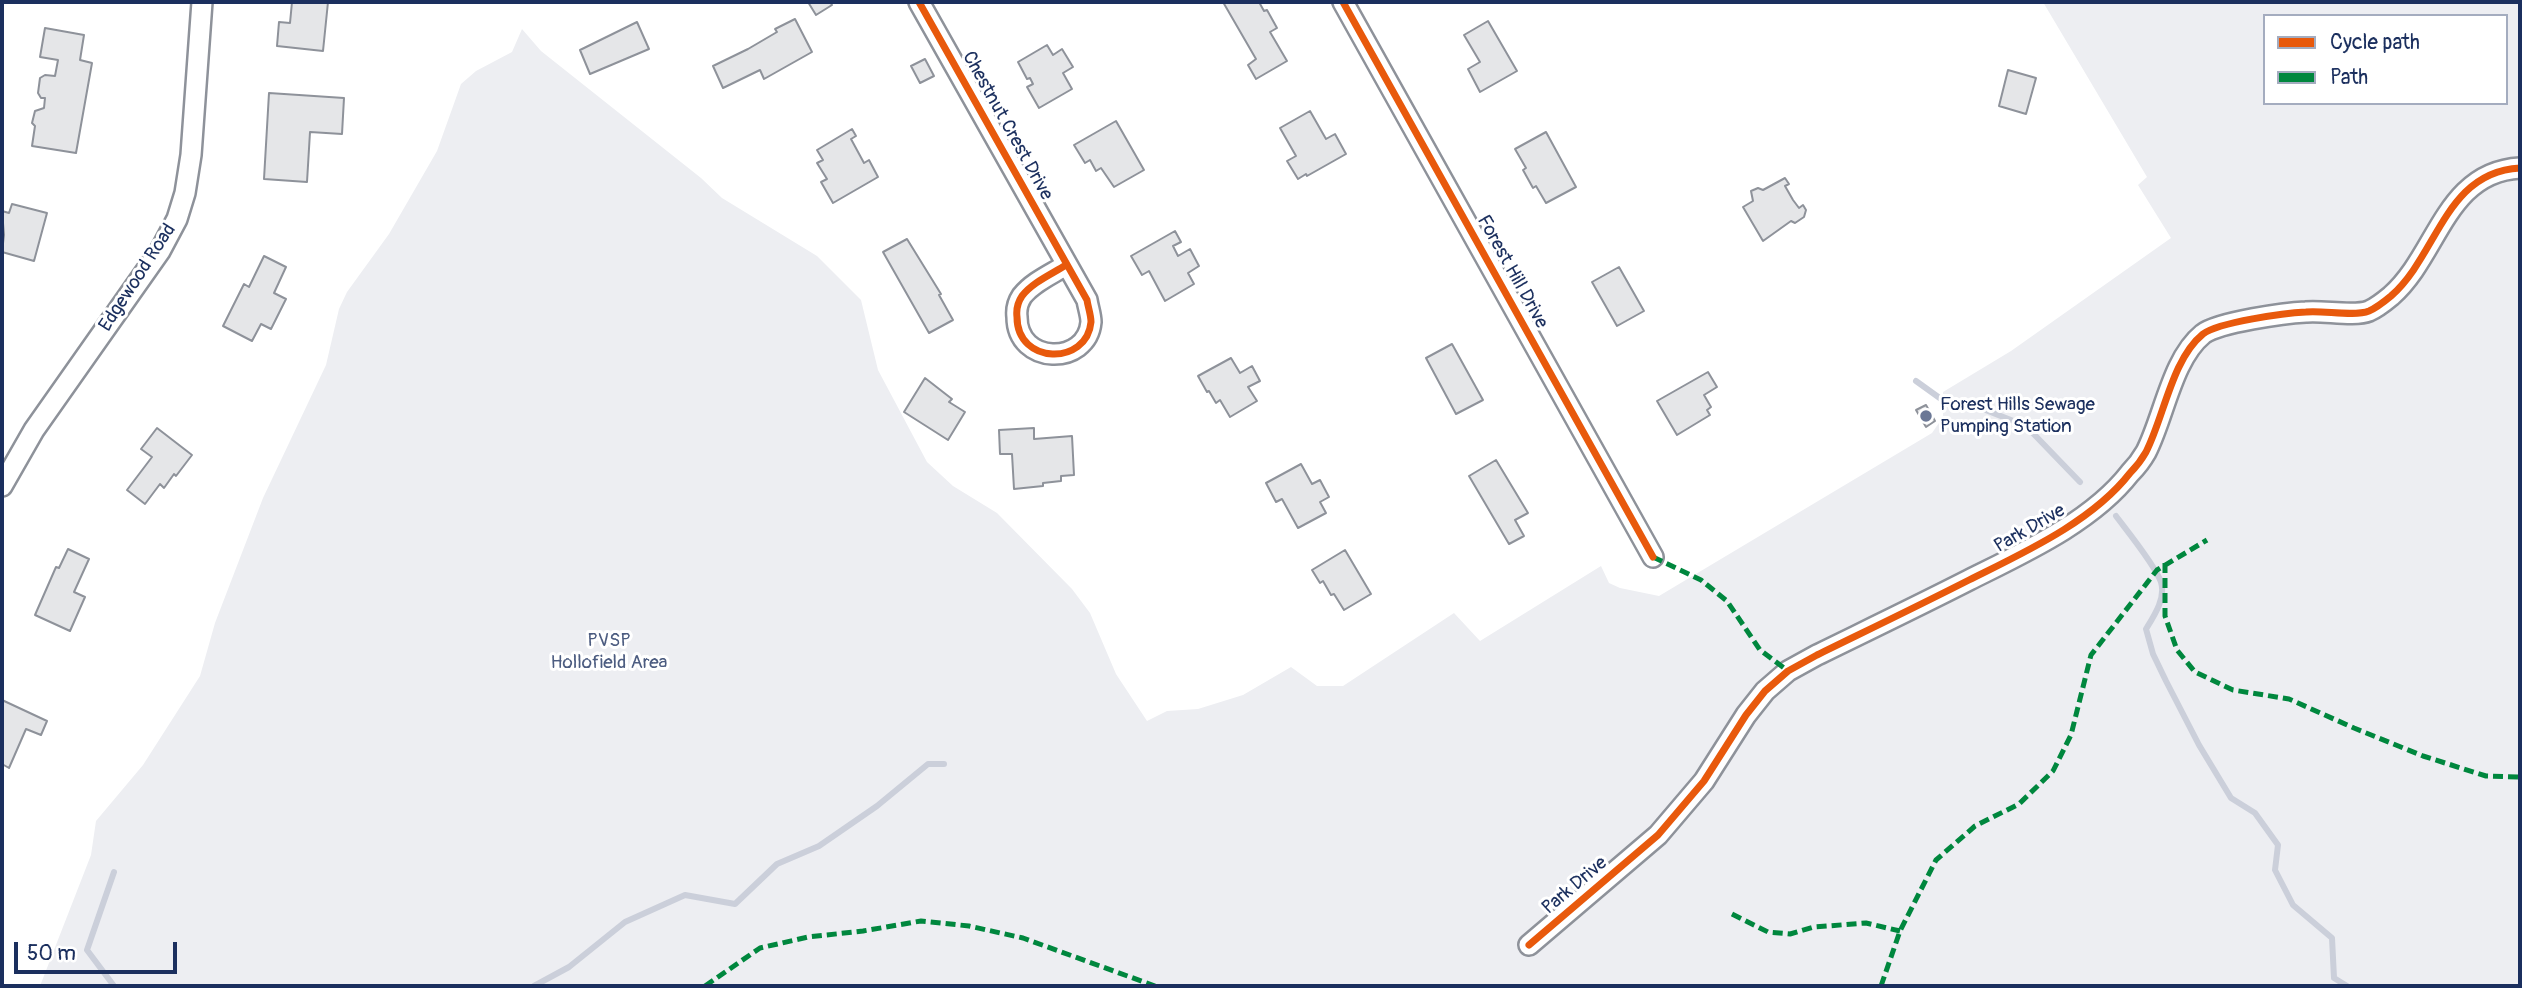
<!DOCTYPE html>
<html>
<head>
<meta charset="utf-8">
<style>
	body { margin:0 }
	#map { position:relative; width:2522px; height:988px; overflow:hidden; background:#fff; font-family:Pangolin,sans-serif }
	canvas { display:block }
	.frame { position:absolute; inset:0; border:4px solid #1b2f5e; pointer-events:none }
	.legend { position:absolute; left:2263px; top:14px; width:245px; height:91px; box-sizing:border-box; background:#fff; border:2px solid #a4acbf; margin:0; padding:9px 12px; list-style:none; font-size:21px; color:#1b2f5e }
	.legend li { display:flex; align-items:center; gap:14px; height:35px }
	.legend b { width:35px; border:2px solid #a4acbf }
	.scale { position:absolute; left:14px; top:942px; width:163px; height:32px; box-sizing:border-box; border:4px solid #1b2f5e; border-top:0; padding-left:9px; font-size:21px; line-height:24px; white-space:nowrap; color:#1b2f5e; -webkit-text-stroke:5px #fff; paint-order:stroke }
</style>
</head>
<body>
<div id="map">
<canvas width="2522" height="988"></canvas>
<div class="frame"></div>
<ul class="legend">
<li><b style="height:9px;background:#e8590c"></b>Cycle path</li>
<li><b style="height:9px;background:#00873e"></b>Path</li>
</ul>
<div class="scale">50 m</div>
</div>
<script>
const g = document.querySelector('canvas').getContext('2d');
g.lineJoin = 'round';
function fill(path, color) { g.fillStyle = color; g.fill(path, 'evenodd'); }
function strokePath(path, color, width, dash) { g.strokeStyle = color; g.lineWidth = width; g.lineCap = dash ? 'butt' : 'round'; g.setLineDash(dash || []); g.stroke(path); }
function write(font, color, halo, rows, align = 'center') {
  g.font = font + ' Pangolin,sans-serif'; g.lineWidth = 6; g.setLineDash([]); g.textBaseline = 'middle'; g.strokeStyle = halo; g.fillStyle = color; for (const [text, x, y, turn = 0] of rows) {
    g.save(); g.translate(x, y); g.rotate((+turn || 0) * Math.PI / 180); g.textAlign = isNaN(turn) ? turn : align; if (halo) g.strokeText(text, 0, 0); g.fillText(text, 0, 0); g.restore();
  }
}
const green = new Path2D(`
	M 2043,2 L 2520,2 L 2520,986 L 40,986 L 91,855 L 96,821 L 143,765 L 200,676 L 215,623 L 263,498 L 326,365 L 339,309 L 347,292 L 389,234 L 437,151 L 461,84 L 476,71 L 512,52 L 522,29 L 541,51 L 701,178 L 722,198 L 817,256 L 861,300 L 878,370 L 927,462 L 953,486 L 997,513 L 1072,589 L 1090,613 L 1116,674 L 1147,721 L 1167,711 L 1198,709 L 1243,695 L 1291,667 L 1317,686 L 1343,686 L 1454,613 L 1480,641 L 1601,566 L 1609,583 L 1620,588 L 1659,596 L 1932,433 L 1943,417 L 1943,392 L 2011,351 L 2171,238 L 2138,185 L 2147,177 ZM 2265,16 L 2506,16 L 2506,103 L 2265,103 Z`);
const stream = new Path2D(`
	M 1916,381 L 1948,404 L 1973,405 L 2026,426 L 2080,482
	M 2116,516 C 2128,532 2155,565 2161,582 C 2166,598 2154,616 2146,629 L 2153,654 L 2166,681 L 2199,745 L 2231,798 L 2255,813 L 2278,845 L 2275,870 L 2293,905 L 2332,938 L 2334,978 L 2347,986
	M 114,872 L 87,950 L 114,986
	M 534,986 L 569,967 L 625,922 L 685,895 L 735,904 L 777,864 L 819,846 L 877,806 L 928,764 L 944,764`);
const building = new Path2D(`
	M 292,2 L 328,2 L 323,51 L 277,46 L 279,22 L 290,23 Z
	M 808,2 L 830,2 L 832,5 L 816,15 Z
	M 1223,2 L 1259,2 L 1264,11 L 1267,10 L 1277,28 L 1270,32 L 1287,61 L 1256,79 L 1248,65 L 1256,59 Z
	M 795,19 L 812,52 L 764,79 L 760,70 L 723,88 L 713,66 L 748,49 L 777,32 L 775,29 Z
	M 1488,21 L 1517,71 L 1480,92 L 1468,69 L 1480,62 L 1464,35 Z
	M 637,22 L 649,49 L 590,74 L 580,50 Z
	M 45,28 L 84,35 L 80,60 L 92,63 L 76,153 L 32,146 L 35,126 L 32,123 L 35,111 L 44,108 L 45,98 L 41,98 L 38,93 L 40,78 L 45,75 L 55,76 L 58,60 L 40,57 Z
	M 1047,45 L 1053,55 L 1062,49 L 1073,67 L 1063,73 L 1072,89 L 1039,108 L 1027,87 L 1033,84 L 1030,78 L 1027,79 L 1018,62 Z
	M 925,59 L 934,76 L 920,83 L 911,66 Z
	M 2008,70 L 2036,78 L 2026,114 L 1999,106 Z
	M 269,93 L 344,98 L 342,134 L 310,132 L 307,182 L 264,179 Z
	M 1310,111 L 1326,139 L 1335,134 L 1346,154 L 1307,176 L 1306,174 L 1298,179 L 1287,161 L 1296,156 L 1280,128 Z
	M 1116,121 L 1144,170 L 1114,187 L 1101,168 L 1096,171 L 1090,160 L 1085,163 L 1074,145 Z
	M 852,129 L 856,136 L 851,139 L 864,163 L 869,160 L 878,177 L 833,203 L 821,182 L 827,179 L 817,163 L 823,160 L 817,150 Z
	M 1546,132 L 1576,187 L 1546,203 L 1536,186 L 1533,188 L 1523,170 L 1526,168 L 1515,149 Z
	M 1785,178 L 1789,184 L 1785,186 L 1793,200 L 1799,208 L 1803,205 L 1806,210 L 1804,217 L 1795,223 L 1791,221 L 1763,241 L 1743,207 L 1753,201 L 1751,191 L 1758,188 L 1763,190 Z
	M 12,204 L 47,213 L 34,261 L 2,252 L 4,235 L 2,211 L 9,213 Z
	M 1175,231 L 1181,242 L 1173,246 L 1178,256 L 1190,249 L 1199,266 L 1188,273 L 1194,284 L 1165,301 L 1149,271 L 1142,275 L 1131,256 Z
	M 907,239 L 941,294 L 939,295 L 953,320 L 929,333 L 883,252 Z
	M 264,256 L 286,267 L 274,293 L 286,299 L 271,329 L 261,324 L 252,341 L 223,326 L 244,284 L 249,287 Z
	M 1619,267 L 1644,311 L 1617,326 L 1592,282 Z
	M 1452,344 L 1483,400 L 1456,414 L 1426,358 Z
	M 1231,358 L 1240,373 L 1252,366 L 1260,381 L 1248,387 L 1257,401 L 1230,417 L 1220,400 L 1216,403 L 1209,391 L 1207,392 L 1198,376 Z
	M 1708,372 L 1717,387 L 1704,395 L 1711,407 L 1707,410 L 1710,415 L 1677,435 L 1657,401 Z
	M 925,378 L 952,399 L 949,402 L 965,412 L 948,440 L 904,412 Z
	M 1926,405 L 1935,421 L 1926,427 L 1916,410 Z
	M 157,428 L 192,455 L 176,476 L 174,474 L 164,488 L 160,484 L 145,504 L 127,490 L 152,457 L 141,449 Z
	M 1034,428 L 1034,439 L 1072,436 L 1074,475 L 1061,476 L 1061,481 L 1043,483 L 1043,486 L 1014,489 L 1012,454 L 1000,454 L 999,430 Z
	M 1496,460 L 1528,513 L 1515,520 L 1524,536 L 1509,544 L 1469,476 Z
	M 1301,464 L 1312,484 L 1320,480 L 1329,497 L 1320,502 L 1326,513 L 1298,528 L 1282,499 L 1276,502 L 1266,483 Z
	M 68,549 L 89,559 L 74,592 L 85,597 L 70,631 L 35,615 L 56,567 L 59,568 Z
	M 1345,550 L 1371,594 L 1344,610 L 1334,594 L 1331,595 L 1323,581 L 1320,583 L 1312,570 Z
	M 2,700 L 47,721 L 41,735 L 26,729 L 9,768 L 2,764 Z`);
const minor = new Path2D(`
	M 919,2 L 1087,300 C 1088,307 1091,315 1091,322 C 1087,366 1017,365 1017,317 C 1016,309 1018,302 1022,296 C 1033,282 1052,274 1066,265
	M 1343,2 L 1653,557
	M 2,486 L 34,430 L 160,251 L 177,219 L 185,193 L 191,155 L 202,2
	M 1529,945 L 1658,835 L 1704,781 L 1746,715 L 1765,691 L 1788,671 L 1817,655 C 1868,630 1918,606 1969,580 C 2023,553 2092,522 2130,473 C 2136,467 2142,459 2146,452 C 2164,417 2172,359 2203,334 C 2219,322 2285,313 2306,312 C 2323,310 2354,317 2369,311 C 2376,308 2385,301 2391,296 C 2438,255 2445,172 2520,168`);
const quiet = new Path2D(`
	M 1653,557 L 1701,580 L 1727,601 L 1760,650 L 1788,671
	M 2165,563 L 2165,616 L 2177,650 L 2195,672 L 2233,690 L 2289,699 L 2354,728 L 2423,756 L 2486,776 L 2520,777
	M 1732,914 L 1768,932 L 1790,934 L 1814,927 L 1866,923 L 1900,931
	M 705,986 L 760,948 L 808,937 L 863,931 L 921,921 L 969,926 L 1023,938 L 1155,986
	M 1881,986 L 1900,931 L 1936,860 L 1975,826 L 2019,804 L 2053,771 L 2071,735 L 2091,655 L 2157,570 L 2207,540`);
const cycleway = new Path2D(`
	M 919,2 L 1087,300 C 1088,307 1091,315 1091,322 C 1087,366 1017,365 1017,317 C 1016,309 1018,302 1022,296 C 1033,282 1052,274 1066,265
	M 1343,2 L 1653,557
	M 1529,945 L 1658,835 L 1704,781 L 1746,715 L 1765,691 L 1788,671 L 1817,655 C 1868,630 1918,606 1969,580 C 2023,553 2092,522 2130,473 C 2136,467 2142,459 2146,452 C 2164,417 2172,359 2203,334 C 2219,322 2285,313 2306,312 C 2323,310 2354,317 2369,311 C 2376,308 2385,301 2391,296 C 2438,255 2445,172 2520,168`);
const markers = [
	[1926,416,7,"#6b7896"]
];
const streetNames = [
	["Chestnut Crest Drive",1007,126,61],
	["Forest Hill Drive",1512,272,61],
	["Edgewood Road",138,278,-57],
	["Park Drive",2030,529,-30],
	["Park Drive",1575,886,-40]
];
const poiNames = [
	["Forest Hills Sewage",1940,405],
	["Pumping Station",1940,427]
];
const parkNames = [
	["PVSP",609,641],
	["Hollofield Area",609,663]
];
fill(green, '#edeef2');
strokePath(stream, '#cbcfda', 6);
fill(building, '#e5e6e8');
strokePath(building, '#8e929a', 2);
strokePath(minor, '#8e929a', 24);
strokePath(minor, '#fff', 19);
strokePath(quiet, '#00873e', 5, [10, 5]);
strokePath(cycleway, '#e8590c', 7);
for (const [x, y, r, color] of markers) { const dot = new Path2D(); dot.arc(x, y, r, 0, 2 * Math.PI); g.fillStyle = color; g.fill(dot); strokePath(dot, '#fff', 2.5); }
write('19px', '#1b2f5e', '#fff', streetNames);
write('19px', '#1b2f5e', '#fff', poiNames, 'left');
write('19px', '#4c5c80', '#fff', parkNames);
</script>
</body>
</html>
